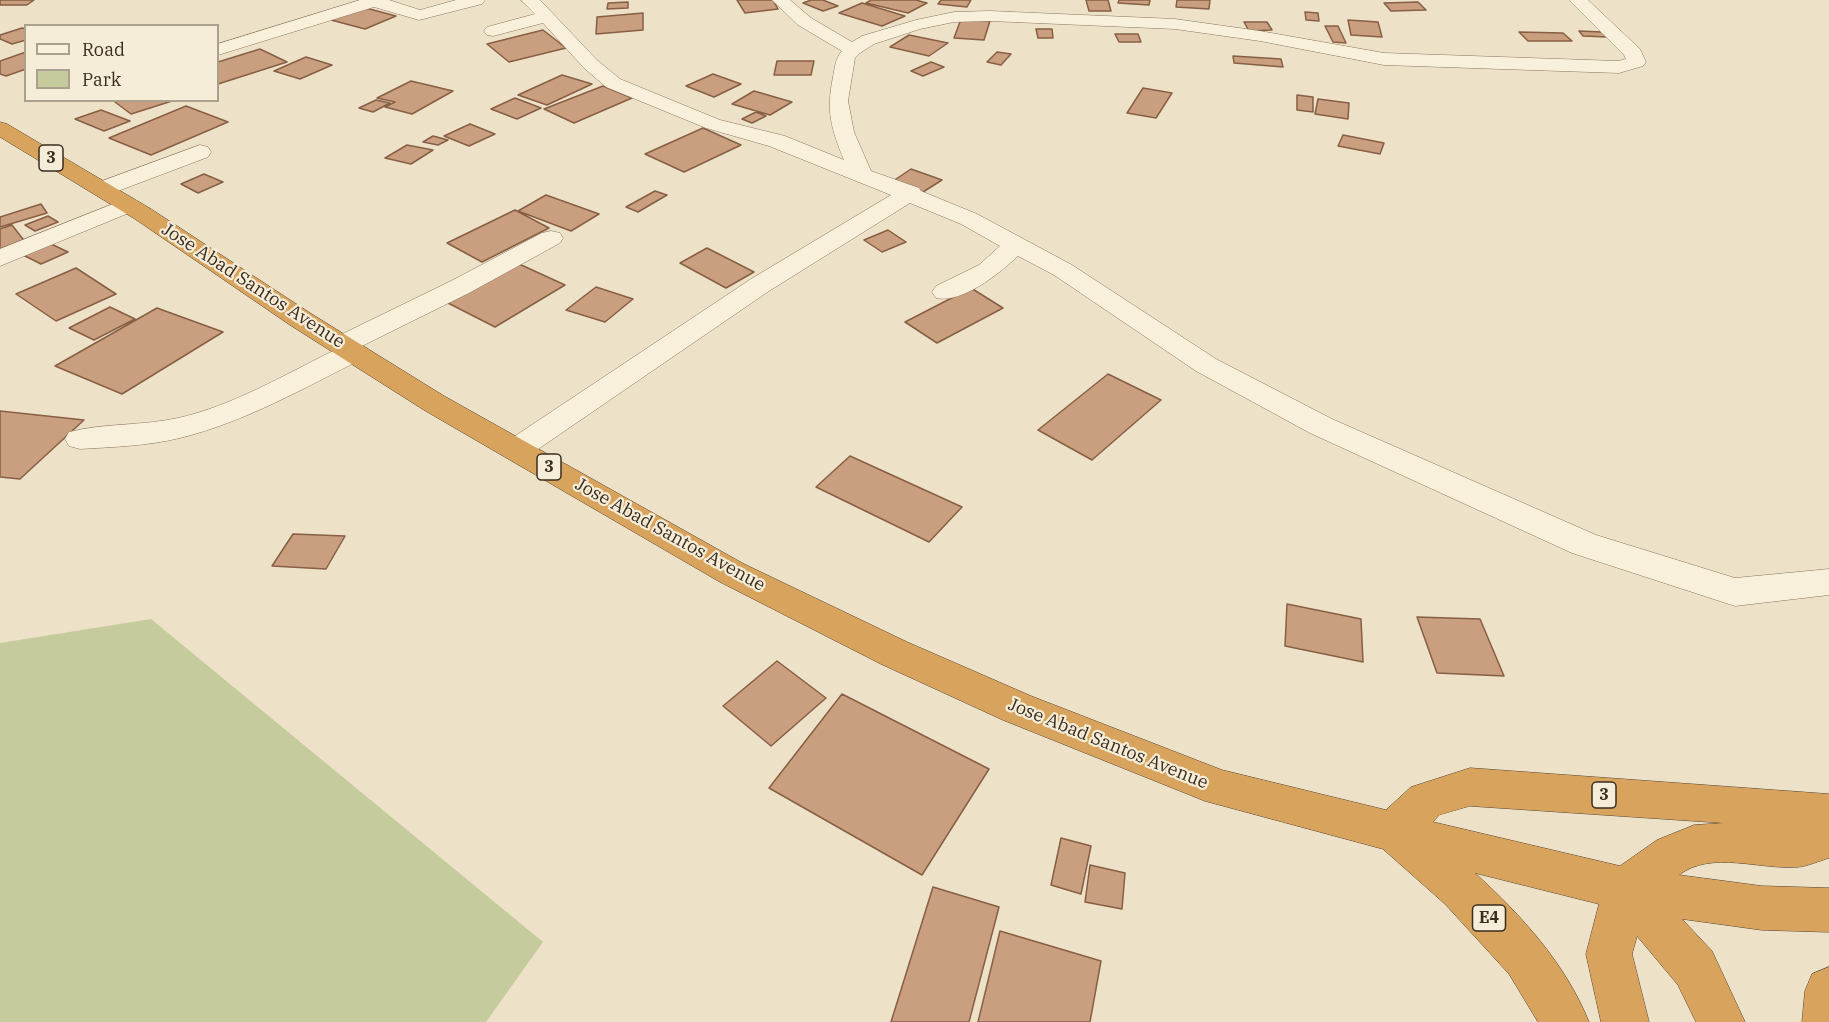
<!DOCTYPE html>
<html>
<head>
<meta charset="utf-8">
<style>
	body { margin:0 }
	#map { position:relative; width:1829px; height:1022px; overflow:hidden; background:#ede2c8; font-family:"IBM Plex Serif",serif }
	canvas { display:block }
	.legend { position:absolute; left:24px; top:24px; width:195px; height:78px; box-sizing:border-box; background:#f5edd7; border:2px solid #aaa08e; margin:0; padding:8px 10px; list-style:none; font-size:18px; color:#3a2d20 }
	.legend li { display:flex; align-items:center; gap:12px; height:30px }
	.legend b { width:30px; border:2px solid #aaa08e }
</style>
</head>
<body>
<div id="map">
<canvas width="1829" height="1022"></canvas>
<ul class="legend">
<li><b style="height:8px;background:#f8f0db"></b>Road</li>
<li><b style="height:16px;background:#c5cb9c"></b>Park</li>
</ul>
</div>
<script>
const g = document.querySelector('canvas').getContext('2d');
g.lineJoin = 'round';
function fill(path, color) { g.fillStyle = color; g.fill(path, 'evenodd'); }
function strokePath(path, color, width, dash) { g.strokeStyle = color; g.lineWidth = width; g.lineCap = dash ? 'butt' : 'round'; g.setLineDash(dash || []); g.stroke(path); }
function write(font, color, halo, rows, align = 'center') {
  g.font = font + ' "IBM Plex Serif",serif'; g.lineWidth = 4.5; g.setLineDash([]); g.textBaseline = 'middle'; g.strokeStyle = halo; g.fillStyle = color; for (const [text, x, y, turn = 0] of rows) {
    g.save(); g.translate(x, y); g.rotate((+turn || 0) * Math.PI / 180); g.textAlign = isNaN(turn) ? turn : align; if (halo) g.strokeText(text, 0, 0); g.fillText(text, 0, 0); g.restore();
  }
}
const green = new Path2D(`
	M 151,619 L 543,942 L 486,1022 L 0,1022 L 0,643 Z`);
const building = new Path2D(`
	M 0,0 L 34,0 L 27,5 L 0,5 Z
	M 737,0 L 773,0 L 778,9 L 745,13 Z
	M 811,0 L 823,0 L 838,6 L 823,11 L 803,3 Z
	M 871,0 L 916,0 L 927,3 L 908,13 L 866,3 Z
	M 941,0 L 971,0 L 967,7 L 938,4 Z
	M 1086,0 L 1108,0 L 1111,11 L 1089,11 Z
	M 1119,0 L 1150,0 L 1149,5 L 1118,3 Z
	M 1177,0 L 1210,0 L 1209,9 L 1176,7 Z
	M 628,2 L 628,8 L 607,9 L 608,3 Z
	M 1418,2 L 1426,10 L 1391,11 L 1384,3 Z
	M 862,3 L 905,16 L 882,26 L 839,13 Z
	M 362,7 L 396,16 L 365,29 L 331,20 Z
	M 1305,12 L 1318,13 L 1319,21 L 1306,20 Z
	M 643,13 L 643,30 L 596,34 L 597,17 Z
	M 961,19 L 990,21 L 984,40 L 954,38 Z
	M 1348,20 L 1378,22 L 1382,37 L 1351,35 Z
	M 1244,22 L 1267,22 L 1272,30 L 1249,31 Z
	M 1325,26 L 1338,26 L 1346,43 L 1333,42 Z
	M 22,28 L 26,29 L 26,40 L 12,44 L 0,39 L 0,35 Z
	M 1036,29 L 1052,29 L 1053,38 L 1038,38 Z
	M 543,30 L 566,48 L 509,62 L 487,44 Z
	M 1579,31 L 1602,32 L 1607,37 L 1583,36 Z
	M 1519,32 L 1563,33 L 1572,41 L 1528,41 Z
	M 1115,34 L 1138,34 L 1141,42 L 1119,42 Z
	M 909,35 L 948,43 L 929,56 L 890,47 Z
	M 260,49 L 287,62 L 218,84 L 218,62 Z
	M 26,52 L 26,69 L 6,76 L 0,74 L 0,61 Z
	M 997,52 L 1011,54 L 1001,65 L 987,62 Z
	M 1233,56 L 1281,59 L 1283,67 L 1234,63 Z
	M 306,57 L 332,65 L 300,79 L 274,71 Z
	M 777,61 L 814,61 L 811,75 L 774,75 Z
	M 931,62 L 944,67 L 923,76 L 911,71 Z
	M 713,74 L 741,84 L 714,97 L 686,86 Z
	M 562,75 L 592,84 L 547,105 L 518,95 Z
	M 411,81 L 453,91 L 412,114 L 385,107 L 395,102 L 377,98 Z
	M 603,86 L 632,98 L 574,123 L 544,109 Z
	M 1143,88 L 1172,93 L 1156,118 L 1127,113 Z
	M 754,91 L 792,102 L 770,115 L 732,104 Z
	M 1297,95 L 1313,97 L 1313,112 L 1297,110 Z
	M 515,98 L 541,108 L 517,119 L 491,109 Z
	M 1318,99 L 1349,103 L 1348,119 L 1315,114 Z
	M 121,100 L 172,100 L 172,101 L 131,114 L 115,102 Z
	M 376,100 L 390,103 L 373,112 L 359,108 Z
	M 186,106 L 228,122 L 151,155 L 109,138 Z
	M 101,110 L 130,121 L 104,131 L 75,119 Z
	M 756,112 L 766,116 L 752,123 L 742,119 Z
	M 470,124 L 495,134 L 469,146 L 444,136 Z
	M 703,128 L 741,145 L 684,172 L 645,154 Z
	M 1343,135 L 1384,143 L 1380,154 L 1338,146 Z
	M 433,136 L 448,140 L 438,145 L 423,142 Z
	M 407,145 L 433,150 L 411,164 L 385,158 Z
	M 911,169 L 942,180 L 923,192 L 893,181 Z
	M 204,174 L 223,182 L 198,193 L 181,184 Z
	M 655,191 L 667,195 L 638,212 L 626,207 Z
	M 546,195 L 599,214 L 571,231 L 518,211 Z
	M 41,204 L 47,213 L 0,227 L 0,217 Z
	M 515,210 L 549,228 L 482,262 L 447,243 Z
	M 48,216 L 58,222 L 35,231 L 25,225 Z
	M 12,225 L 26,243 L 0,252 L 0,229 Z
	M 888,230 L 906,242 L 882,252 L 864,240 Z
	M 47,242 L 68,252 L 41,264 L 21,254 Z
	M 707,248 L 754,272 L 726,288 L 680,263 Z
	M 517,263 L 565,285 L 495,327 L 446,302 Z
	M 76,268 L 116,294 L 56,321 L 16,294 Z
	M 596,287 L 633,299 L 605,322 L 566,310 Z
	M 971,288 L 1003,308 L 937,343 L 905,322 Z
	M 110,307 L 135,319 L 94,340 L 69,328 Z
	M 157,308 L 223,332 L 122,394 L 55,366 Z
	M 1108,374 L 1161,400 L 1092,460 L 1038,430 Z
	M 0,411 L 84,420 L 20,479 L 0,477 Z
	M 850,456 L 962,507 L 929,542 L 816,487 Z
	M 293,534 L 345,536 L 326,569 L 272,566 Z
	M 1287,604 L 1361,619 L 1363,662 L 1285,646 Z
	M 1417,617 L 1480,619 L 1504,676 L 1437,673 Z
	M 777,661 L 826,698 L 771,746 L 723,706 Z
	M 842,694 L 989,769 L 922,875 L 769,788 Z
	M 1061,838 L 1091,846 L 1081,894 L 1051,885 Z
	M 1090,865 L 1125,873 L 1122,909 L 1085,902 Z
	M 933,887 L 999,907 L 969,1022 L 891,1022 Z
	M 1000,931 L 1101,961 L 1090,1022 L 978,1022 Z`);
const minor = new Path2D(`
	M 360,0 L 389,0 L 420,10 L 456,0 L 485,0 L 482,4 L 419,20 L 374,7 L 218,55 L 218,44 Z
	M 521,0 L 540,0 L 597,60 L 620,79 L 720,120 L 785,136 L 844,160 C 831,128 826,112 833,77 C 835,67 835,59 842,51 L 798,25 L 772,0 L 790,0 L 811,18 L 852,42 L 862,36 L 916,20 L 954,12 L 990,11 L 1175,19 L 1260,31 L 1384,53 L 1618,61 L 1626,59 L 1624,55 L 1569,0 L 1588,0 L 1640,49 L 1646,62 L 1643,66 L 1619,73 L 1384,65 L 1260,41 L 1175,29 L 990,21 L 954,22 L 920,29 L 874,44 L 860,53 L 855,58 L 848,101 L 854,132 L 871,171 L 919,188 L 921,191 L 977,214 L 1072,265 L 1216,359 L 1332,419 L 1596,535 L 1735,578 L 1829,569 L 1829,595 L 1735,606 L 1572,553 L 1310,433 L 1196,371 L 1054,275 L 1018,256 C 1000,273 962,304 936,298 L 932,292 L 936,286 L 979,265 L 1000,246 L 961,224 L 910,203 L 769,291 L 528,456 L 517,459 L 506,456 L 501,449 L 506,442 L 751,279 L 891,195 L 769,146 L 706,128 L 606,87 L 584,68 L 543,23 L 493,36 L 487,35 L 484,31 L 487,27 L 535,14 Z
	M 200,145 L 208,147 L 211,152 L 208,157 L 110,194 L 102,196 L 94,194 L 91,189 L 94,184 Z
	M 128,198 L 136,200 L 140,205 L 136,210 L 0,266 L 0,249 Z
	M 551,231 L 560,233 L 563,238 L 560,243 L 469,293 L 362,346 L 368,352 L 364,358 C 304,388 245,422 180,438 C 147,446 113,447 80,449 L 69,446 L 65,439 L 69,432 C 103,423 142,426 178,418 C 232,406 284,375 333,351 L 328,345 L 332,339 L 451,281 L 542,233 Z`);
const highway = new Path2D(`
	M 0,122 L 7,124 L 151,209 L 310,313 L 444,396 L 744,564 L 907,642 L 1031,696 L 1222,770 L 1386,810 L 1411,787 L 1470,768 L 1829,794 L 1829,858 C 1819,861 1808,866 1798,867 C 1760,870 1711,850 1679,875 L 1762,886 L 1829,888 L 1829,932 L 1762,930 L 1682,919 L 1712,951 L 1745,1022 L 1696,1022 L 1678,985 L 1637,936 L 1632,954 L 1649,1022 L 1601,1022 L 1586,954 L 1599,904 L 1475,873 C 1522,916 1565,963 1589,1022 L 1538,1022 L 1509,974 L 1445,904 L 1383,849 L 1205,801 L 1003,720 L 881,664 L 720,582 L 424,410 L 290,325 L 135,219 L 0,137 ZM 1470,806 L 1724,823 L 1694,825 L 1657,840 L 1620,866 L 1433,822 L 1439,815 Z
	M 1829,967 L 1829,1022 L 1802,1022 L 1805,991 L 1812,974 Z`);
const shields = [
	[51,158,24],
	[549,467,24],
	[1604,795,24],
	[1489,918,33]
];
const shieldNames = [
	["3",51,158],
	["3",549,467],
	["3",1604,795],
	["E4",1489,918]
];
const streetNames = [
	["Jose Abad Santos Avenue",253,286,33],
	["Jose Abad Santos Avenue",670,535,29],
	["Jose Abad Santos Avenue",1108,744,22]
];
fill(green, '#c5cb9c');
fill(building, '#ca9f7f');
strokePath(building, '#875f44', 1.5);
strokePath(minor, '#89755d', 1);
strokePath(highway, '#574331', 1);
fill(minor, '#f8f0db');
fill(highway, '#d8a35d');
for (const [x, y, w] of shields) { const box = new Path2D(); box.roundRect(x - w / 2, y - 13, w, 26, 4.5); g.fillStyle = '#f5edd7'; g.fill(box); strokePath(box, '#3a2d20', 1.5); }
write('bold 16px', '#3a2d20', null, shieldNames);
write('18px', '#3a2d20', '#f5edd7', streetNames);
</script>
</body>
</html>
